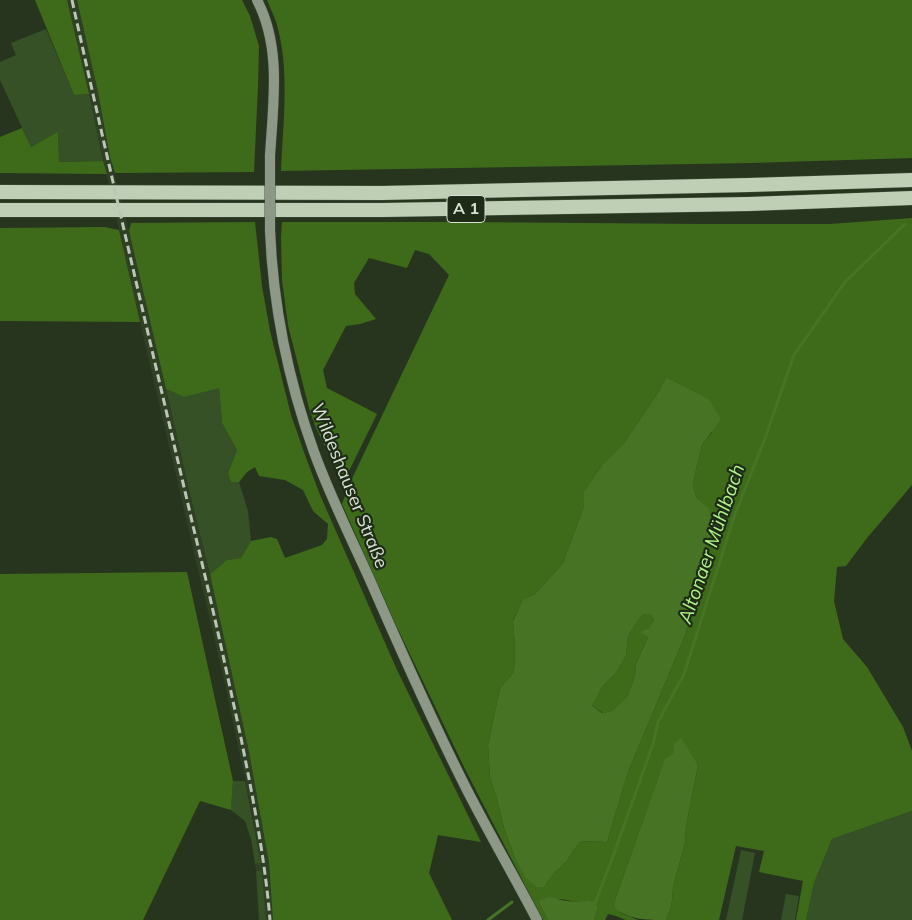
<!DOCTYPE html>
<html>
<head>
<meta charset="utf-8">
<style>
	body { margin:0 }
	canvas { display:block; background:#27351f }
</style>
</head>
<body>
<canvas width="912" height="920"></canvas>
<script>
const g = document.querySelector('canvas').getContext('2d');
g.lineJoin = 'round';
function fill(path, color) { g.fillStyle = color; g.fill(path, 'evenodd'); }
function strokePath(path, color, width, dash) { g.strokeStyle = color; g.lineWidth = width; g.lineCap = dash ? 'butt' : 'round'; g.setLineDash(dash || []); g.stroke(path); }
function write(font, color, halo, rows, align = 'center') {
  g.font = font + ' Mulish,sans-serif'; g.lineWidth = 4.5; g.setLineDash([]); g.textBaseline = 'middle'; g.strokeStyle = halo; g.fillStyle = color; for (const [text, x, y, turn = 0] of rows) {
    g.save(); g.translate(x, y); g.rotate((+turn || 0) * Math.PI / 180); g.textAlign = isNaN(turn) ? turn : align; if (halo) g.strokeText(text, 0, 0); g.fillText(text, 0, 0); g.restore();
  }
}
const built = new Path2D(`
	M 67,0 L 77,0 L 98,92 L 110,157 L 129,231 L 192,502 L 210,574 L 249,752 L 269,863 L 273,920 L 266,920 L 262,870 L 256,871 L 255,864 L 261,863 L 250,803 L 225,684 L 140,322 Z`);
const green = new Path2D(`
	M 46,29 L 74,95 L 89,94 L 103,161 L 59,162 L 58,133 L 31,147 L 0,80 L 0,62 L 16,55 L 11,43 Z
	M 219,387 L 222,423 L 237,450 L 228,473 L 231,482 L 239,482 L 248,511 L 251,541 L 241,558 L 227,560 L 210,574 L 192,502 L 166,389 L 184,397 Z
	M 233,781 L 245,781 L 261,863 L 255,864 L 251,839 L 245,821 L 231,810 Z
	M 912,811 L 912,920 L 806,920 L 814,883 L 832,839 L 906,813 Z
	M 741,850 L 755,853 L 742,920 L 726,920 Z
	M 262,870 L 266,920 L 259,920 L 256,871 Z
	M 786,894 L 799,896 L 795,920 L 781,920 Z`);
const forest = new Path2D(`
	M 35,0 L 67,0 L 89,94 L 74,95 Z
	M 77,0 L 242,0 L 250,16 L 259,46 L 258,86 L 254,172 L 115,173 L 110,157 L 98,92 Z
	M 267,0 L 912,0 L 912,158 L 751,163 L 281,171 C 283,124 290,71 277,25 C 275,17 270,8 267,0 Z
	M 22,128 L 31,147 L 58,132 L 59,162 L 103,161 L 107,174 L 0,173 L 0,137 Z
	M 912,218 L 912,485 L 867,538 L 846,566 L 837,567 L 834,601 L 843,639 L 867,667 L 903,727 L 912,751 L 912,811 L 906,813 L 832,839 L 814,883 L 806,920 L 796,920 L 803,881 L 759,872 L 764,851 L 736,846 L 719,920 L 666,920 L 670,910 L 672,901 L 673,887 L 685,843 L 686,827 L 698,765 L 690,754 L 673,753 L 665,760 L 615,900 L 615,909 L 621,913 L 638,920 L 626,920 L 616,916 L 608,914 L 605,920 L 594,920 L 598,908 L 588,900 C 574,904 572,900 559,899 C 553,899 545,900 538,901 L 548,920 L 543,920 L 465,769 L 395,623 L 342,504 L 349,485 L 449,275 L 429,254 L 415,250 L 407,268 L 369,258 L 354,283 L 355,294 L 376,319 L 360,324 L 346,326 L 323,370 L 327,388 L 377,414 L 348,473 L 340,477 L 316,428 L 309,408 L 288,325 L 282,280 L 281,237 L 282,222 L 465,222 L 702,224 L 830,224 ZM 666,377 L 708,398 L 712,432 L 702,445 L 695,474 L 693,487 L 697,498 L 708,509 L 705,558 L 701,574 L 699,588 L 690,607 L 686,633 L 628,772 L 607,842 L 581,841 L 573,851 L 567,861 L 554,873 L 544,887 L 515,858 L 504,828 L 497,799 L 490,777 L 488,745 L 500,688 L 514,672 L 515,646 L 513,620 L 523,601 L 535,594 L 563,563 L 584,506 L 584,491 L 603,464 L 624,443 L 657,394 Z
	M 255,222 L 262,286 L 270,331 L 291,415 L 305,455 L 320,495 L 397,670 L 481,842 L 438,835 L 429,873 L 452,920 L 273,920 L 269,863 L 249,752 L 210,574 L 227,560 L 241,558 L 251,541 L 271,537 L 277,539 L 285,558 L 322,545 L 327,539 L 328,524 L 313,511 L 303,490 L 285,480 L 259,476 L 255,467 L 247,472 L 239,482 L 231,482 L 228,473 L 237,450 L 222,423 L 219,388 L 184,397 L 166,389 L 129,231 L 131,223 Z
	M 105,227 L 119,230 L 140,322 L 0,321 L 0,228 Z
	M 187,572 L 233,781 L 231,810 L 200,801 L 143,920 L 0,920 L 0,574 Z
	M 644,614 L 650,614 L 654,620 L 649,628 L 648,637 L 636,664 L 635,676 L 627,697 L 612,711 L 603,713 L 592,706 L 603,686 L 616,673 L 626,656 L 628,636 L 639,619 Z`);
const water = new Path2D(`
	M 666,377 L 708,398 L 721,419 L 702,445 L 695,474 L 693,487 L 697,498 L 709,509 L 712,525 L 705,558 L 701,574 L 699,588 L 690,607 L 686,633 L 628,772 L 607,842 L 581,841 L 573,851 L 567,861 L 554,873 L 544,887 L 537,887 L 526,878 L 515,858 L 504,828 L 497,799 L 490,777 L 488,745 L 500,688 L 514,672 L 515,646 L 513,621 L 523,600 L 535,594 L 563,563 L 584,506 L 584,491 L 603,464 L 624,443 L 657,394 ZM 644,614 L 650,614 L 654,620 L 649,628 L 640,632 L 648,637 L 636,664 L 635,676 L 627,697 L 612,711 L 602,713 L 592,706 L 603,686 L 616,673 L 626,656 L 628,636 L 639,619 Z
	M 681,738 L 698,765 L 686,827 L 685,843 L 673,887 L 672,901 L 670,910 L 666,920 C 646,920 632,920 615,909 L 615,900 L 665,759 L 673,753 L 674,744 Z
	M 549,897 C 562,900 574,904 588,900 L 595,903 L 598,908 L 594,920 L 548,920 L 538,901 Z`);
const stream = new Path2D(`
	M 592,903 L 595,903 L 611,862 L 653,744 L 658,722 L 684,674 L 735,514 L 764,441 L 794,355 L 845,282 L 905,224
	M 488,920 L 512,902`);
const secondary = new Path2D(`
	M 257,0 C 282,48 273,104 270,156
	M 270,230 C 273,305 288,380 314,452 C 330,496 351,538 370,580 C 401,651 432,721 467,790 C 489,833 514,876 537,920`);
const motorway = new Path2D(`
	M 0,192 L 382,193 L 749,185 L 912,180
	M 0,210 L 383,210 L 749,204 L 912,198`);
const rail = new Path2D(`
	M 72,0 C 111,177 153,354 194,530 C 211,599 226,669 241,738 C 253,798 265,859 270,920`);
const secondaryBridge = new Path2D(`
	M 270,156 L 270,230`);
const shields = [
	[466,209,38]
];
const shieldNames = [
	["A 1",466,209]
];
const streetNames = [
	["Wildeshauser Straße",349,486,68]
];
const waterNames = [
	["Altonaer Mühlbach",712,544,-71]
];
fill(built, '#2f4025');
fill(green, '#365125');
fill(forest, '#3d6b19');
fill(water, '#467424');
strokePath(stream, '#467424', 3);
strokePath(secondary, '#43513c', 11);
strokePath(motorway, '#43513c', 15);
strokePath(secondary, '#8d9887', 10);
strokePath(motorway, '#becfb5', 14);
strokePath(rail, '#bcc6b7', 3, [8, 4]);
strokePath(secondaryBridge, '#43513c', 11, []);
strokePath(secondaryBridge, '#8d9887', 10);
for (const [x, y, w] of shields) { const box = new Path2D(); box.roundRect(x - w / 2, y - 13.5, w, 27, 4); g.fillStyle = '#1e2b16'; g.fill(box); strokePath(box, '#d9e2d5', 1); }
write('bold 16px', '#d9e2d5', null, shieldNames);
write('18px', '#d9e2d5', '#1e2b16', streetNames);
write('italic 19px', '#b1f288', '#1e2b16', waterNames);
</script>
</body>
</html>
